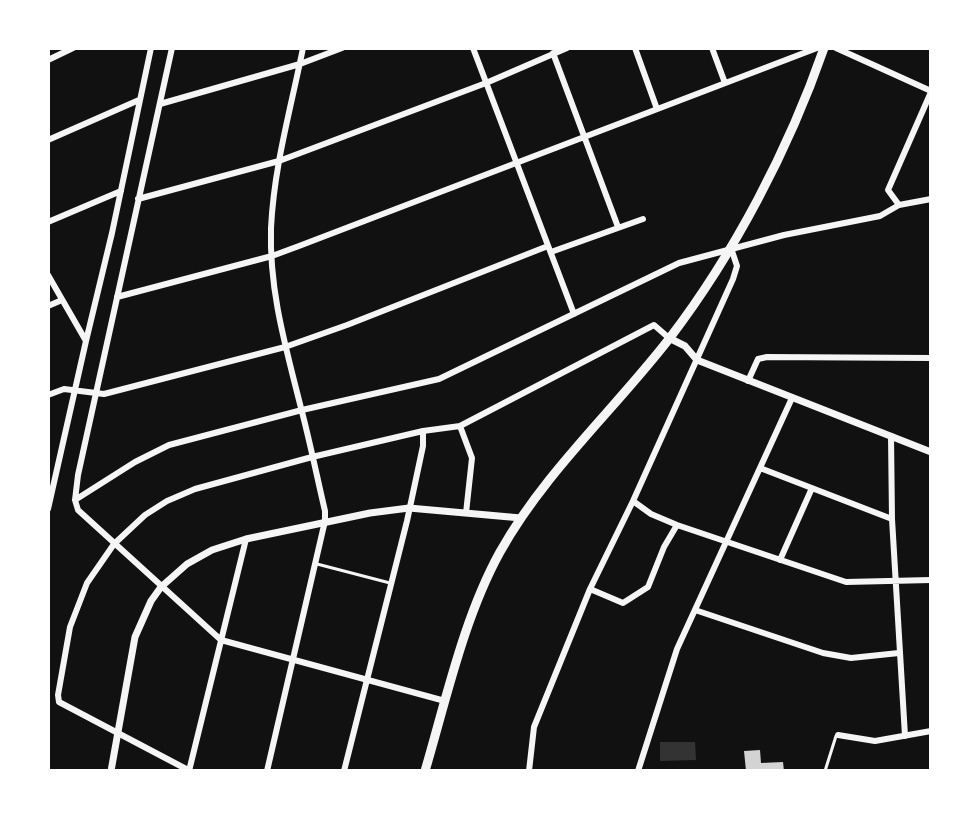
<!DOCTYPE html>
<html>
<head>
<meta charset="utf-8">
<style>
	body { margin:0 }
	#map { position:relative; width:979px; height:819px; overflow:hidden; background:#111; font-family:Roboto,sans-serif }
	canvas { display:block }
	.frame { position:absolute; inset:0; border:50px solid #fff; pointer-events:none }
</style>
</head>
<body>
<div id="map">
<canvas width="979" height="819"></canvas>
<div class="frame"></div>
</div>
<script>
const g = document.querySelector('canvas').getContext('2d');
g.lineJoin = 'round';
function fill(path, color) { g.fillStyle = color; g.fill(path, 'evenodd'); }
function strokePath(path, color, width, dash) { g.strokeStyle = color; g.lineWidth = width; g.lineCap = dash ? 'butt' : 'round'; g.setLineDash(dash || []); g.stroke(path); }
const water = new Path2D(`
	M 660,742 L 695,742 L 696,760 L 660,761 Z`);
const building = new Path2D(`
	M 760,750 L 761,763 L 783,762 L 784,771 L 746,771 L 744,751 Z`);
const service = new Path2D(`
	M 317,564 L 390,583
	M 825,771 L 836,736 L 838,735`);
const minor = new Path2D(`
	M 172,48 L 78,475 L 75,500 L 78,510 L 221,640 L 445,701
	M 473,48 L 574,314
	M 635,48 L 657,109
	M 712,48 L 725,83
	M 836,48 L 931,91
	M 553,53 L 618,227
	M 48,60 L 73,48
	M 160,104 L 300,64 L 342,48
	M 48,140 L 139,100
	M 138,199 L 279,161 L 486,83 L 567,48
	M 899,205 L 888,190 L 931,92
	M 48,222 L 121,191
	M 551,252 L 643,219
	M 48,275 L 86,341 L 48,509
	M 117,297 L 272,256 L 299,246 L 817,48
	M 48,306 L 62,300
	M 86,341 L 112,233 L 151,48
	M 748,381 L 758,359 L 767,357 L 931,358
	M 48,395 L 64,389 L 104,394 L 285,347 L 347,325 L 548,246
	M 460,426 L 472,458 L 466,513
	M 891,436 L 892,519 L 905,736
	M 760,468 L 892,519
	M 75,500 L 135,462 L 169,445 L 302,410 L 439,379 L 679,263 L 784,235 L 880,216 L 899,205 L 931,199
	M 633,501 L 651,514 L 677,525 L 846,582 L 931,580
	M 780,560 L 812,488
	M 590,589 L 623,603 L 648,587 L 664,547 L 677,525
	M 695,610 L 823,653 L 851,658 L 899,653
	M 838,735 L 875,741 L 931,731
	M 189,771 L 246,539
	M 190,771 L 59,702 L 58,695 L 70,627 L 87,583 L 114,544 L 145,515 L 167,501 L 195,489 L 312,457 L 423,431 L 460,426 L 654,325 L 669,338
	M 267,771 L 325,521 L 325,511 C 317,477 310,442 301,408 C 286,348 269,291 271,228 C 274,166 291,108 303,48
	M 344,771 L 407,521 L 423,446 L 423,431
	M 529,771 L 534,727 L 590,589 L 633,501 L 733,279 L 737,266 L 731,248
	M 638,771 L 677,649 L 792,398`);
const tertiary = new Path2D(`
	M 669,338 L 685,346 L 697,360 L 931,452
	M 111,771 L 135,637 L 151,601 L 161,587 L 187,564 L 212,550 L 246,539 L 370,513 L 409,508 L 521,518`);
const trunk = new Path2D(`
	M 425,771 C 446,700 464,617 500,552 C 544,473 614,410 669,339 C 734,254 789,149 824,48`);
fill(water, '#333');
fill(building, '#d3d3d3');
strokePath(service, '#f5f5f5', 3);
strokePath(minor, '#f5f5f5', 6);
strokePath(tertiary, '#f5f5f5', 7);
strokePath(trunk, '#f5f5f5', 9);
</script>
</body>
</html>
